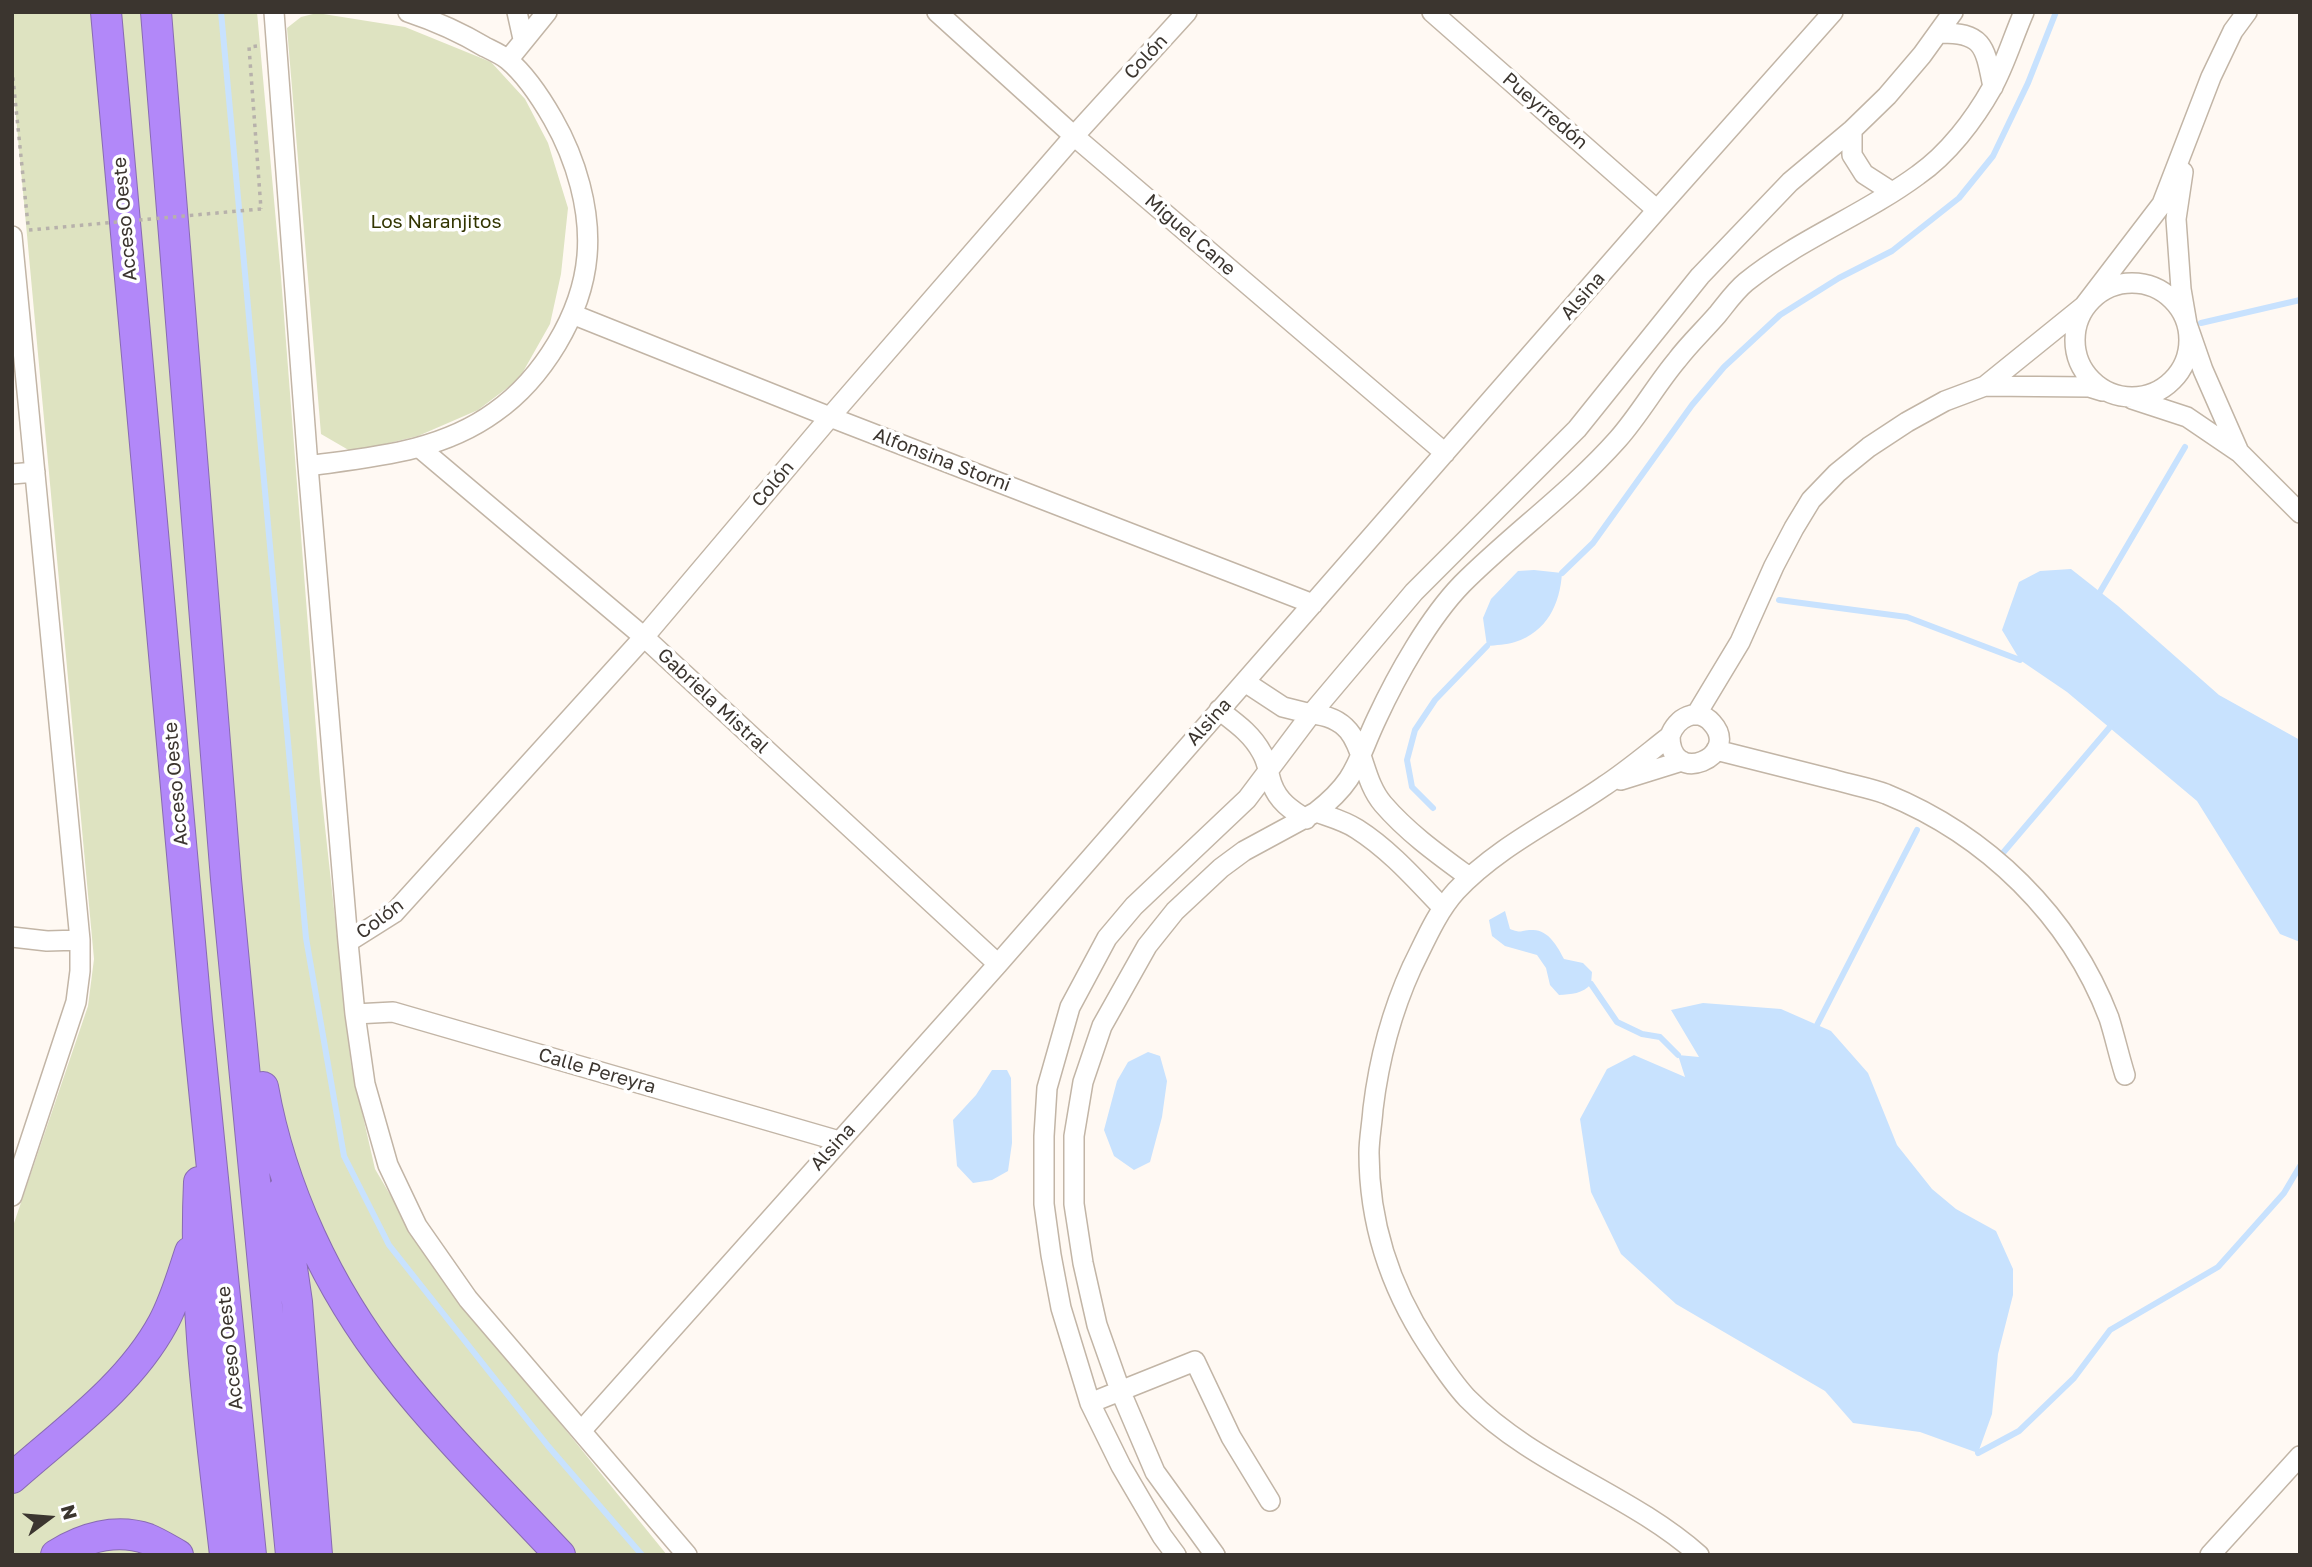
<!DOCTYPE html>
<html>
<head>
<meta charset="utf-8">
<style>
	body { margin:0 }
	#map { position:relative; width:2312px; height:1567px; overflow:hidden; background:#fff9f3; font-family:"Golos Text",sans-serif }
	canvas { display:block }
	.frame { position:absolute; inset:0; border:14px solid #3b352f; pointer-events:none }
	.north { position:absolute; left:14px; top:1483px; width:70px; height:70px; -webkit-text-stroke:5px #fff; paint-order:stroke; rotate:74deg; font-size:19px; font-weight:700; line-height:28px; text-align:center; color:#3b352f }
	.north::after { content:''; display:block; margin:auto; width:24px; height:32px; background:#3b352f; clip-path:polygon(50% 0,100% 100%,50% 72%,0 100%) }
</style>
</head>
<body>
<div id="map">
<canvas width="2312" height="1567"></canvas>
<div class="frame"></div>
<div class="north">N</div>
</div>
<script>
const g = document.querySelector('canvas').getContext('2d');
g.lineJoin = 'round';
function fill(path, color) { g.fillStyle = color; g.fill(path, 'evenodd'); }
function strokePath(path, color, width, dash) { g.strokeStyle = color; g.lineWidth = width; g.lineCap = dash ? 'butt' : 'round'; g.setLineDash(dash || []); g.stroke(path); }
function write(font, color, halo, rows, align = 'center') {
  g.font = font + ' "Golos Text",sans-serif'; g.lineWidth = 7; g.setLineDash([]); g.textBaseline = 'middle'; g.strokeStyle = halo; g.fillStyle = color; for (const [text, x, y, turn = 0] of rows) {
    g.save(); g.translate(x, y); g.rotate((+turn || 0) * Math.PI / 180); g.textAlign = isNaN(turn) ? turn : align; if (halo) g.strokeText(text, 0, 0); g.fillText(text, 0, 0); g.restore();
  }
}
const green = new Path2D(`
	M 12,12 L 257,12 L 281,277 L 320,781 L 351,1064 L 375,1169 L 431,1264 L 667,1555 L 12,1555 L 12,1229 L 88,1006 L 94,959 L 12,73 Z
	M 317,13 L 405,27 L 491,62 L 525,99 L 548,143 L 568,208 L 561,274 L 550,324 L 519,379 L 478,410 L 418,436 L 352,452 L 321,434 L 287,28 L 301,17 Z`);
const water = new Path2D(`
	M 2071,569 L 2118,606 L 2219,695 L 2300,740 L 2300,942 L 2280,934 L 2197,801 L 2067,692 L 2020,660 L 2002,630 L 2019,582 L 2040,571 Z
	M 1534,570 L 1562,573 C 1560,604 1547,632 1515,642 C 1506,645 1496,645 1487,646 L 1483,618 L 1491,599 L 1518,571 Z
	M 1505,911 L 1510,929 C 1524,934 1519,930 1532,930 C 1548,929 1558,947 1564,959 L 1583,963 L 1592,972 L 1591,984 C 1583,994 1571,994 1559,995 L 1550,985 L 1546,968 L 1537,955 L 1505,946 L 1492,936 L 1489,920 Z
	M 1703,1003 L 1781,1009 L 1831,1031 L 1868,1073 L 1897,1145 L 1932,1189 L 1956,1209 L 1996,1231 L 2013,1269 L 2013,1295 L 1998,1354 L 1992,1414 L 1978,1453 L 1920,1432 L 1853,1423 L 1825,1391 L 1676,1304 L 1621,1254 L 1591,1192 L 1580,1119 L 1607,1069 L 1634,1055 L 1685,1077 L 1678,1055 L 1699,1057 L 1671,1010 Z
	M 1148,1052 L 1160,1056 L 1167,1081 L 1162,1117 L 1150,1162 L 1134,1170 L 1114,1156 L 1104,1130 L 1117,1081 L 1128,1062 Z
	M 992,1070 L 1007,1070 L 1011,1078 L 1012,1143 L 1008,1171 L 992,1180 L 973,1183 L 957,1166 L 953,1120 L 976,1095 Z`);
const stream = new Path2D(`
	M 221,12 L 306,938 L 344,1156 L 389,1245 L 548,1446 L 642,1555
	M 2201,323 L 2300,300
	M 1562,573 L 1593,543 L 1692,405 L 1724,367 L 1780,315 L 1839,278 L 1892,251 L 1959,198 L 1993,156 L 2028,83 L 2056,12
	M 2100,592 L 2185,447
	M 1779,600 L 1907,617 L 2020,660
	M 1433,808 L 1412,787 L 1407,760 L 1415,730 L 1435,700 L 1487,646
	M 2002,854 L 2110,727
	M 1591,984 L 1617,1022 L 1642,1034 L 1660,1037 L 1678,1055
	M 1817,1025 L 1917,830
	M 1978,1453 L 2019,1431 L 2074,1378 L 2110,1330 L 2218,1267 L 2284,1193 L 2300,1166`);
const path = new Path2D(`
	M 257,46 L 249,47 L 261,209
	M 12,69 L 28,225`);
const minor = new Path2D(`
	M 274,12 L 308,466 L 348,942 L 355,1014 L 365,1084 L 388,1165 L 417,1226 L 468,1299 L 687,1555
	M 517,12 L 523,39
	M 937,12 L 1074,136 L 1445,453
	M 1432,12 L 1657,210
	M 1939,33 C 1984,32 1985,47 1993,87
	M 508,60 L 547,12
	M 1852,130 L 1852,155 L 1864,174 L 1892,192
	M 2183,172 L 2176,219 L 2181,289 L 2187,324 L 2203,370 L 2239,452
	M 12,236 L 80,940 L 80,971 L 76,1002 L 12,1196
	M2075 340a57 57 0 1 1 114 0a57 57 0 1 1-114 0Z
	M 572,314 L 830,417 L 1313,604
	M 1985,386 L 2089,387 L 2102,391
	M 2132,399 L 2187,417 L 2240,453 L 2300,513
	M 420,448 L 644,637 L 998,964
	M 308,466 C 373,457 440,452 495,412 C 542,379 582,315 587,256 C 591,210 576,159 553,119 C 541,98 527,76 508,60 C 502,55 493,51 485,47 C 460,32 435,21 408,12
	M 12,474 L 35,472
	M 1245,682 L 1283,707 L 1311,714 L 1414,592 L 1577,429 L 1700,276 L 1790,182 L 1852,130 L 1887,96 L 1922,55 L 1953,12
	M 1219,710 C 1236,723 1252,734 1262,753 C 1268,763 1268,773 1272,784 C 1278,801 1291,810 1306,819
	M 1696,715 L 1740,642 L 1774,566 L 1794,528 L 1811,500 L 1837,473 L 1869,447 L 1907,422 L 1945,401 L 1985,386 L 2084,306 L 2162,204 L 2211,77 L 2233,31 L 2247,12
	M 1670,736 C 1670,788 1742,756 1712,723 C 1697,706 1676,718 1670,736 C 1648,753 1627,771 1604,786 C 1555,820 1497,847 1456,891 C 1437,912 1425,941 1412,967 C 1391,1013 1379,1059 1373,1109 C 1372,1124 1369,1139 1369,1153 C 1369,1222 1390,1287 1428,1345 C 1440,1363 1452,1382 1467,1398 C 1534,1466 1629,1493 1699,1555
	M 1716,750 C 1756,760 1795,770 1835,780 C 1852,785 1870,788 1886,794 C 1987,835 2070,916 2109,1018 C 2115,1037 2119,1056 2125,1075
	M 1621,780 L 1682,761
	M 1316,812 C 1358,779 1356,762 1377,718 C 1397,675 1429,618 1462,584 C 1512,534 1571,492 1618,439 C 1640,414 1656,385 1677,360 C 1689,344 1704,330 1717,315 C 1726,304 1735,291 1746,282 C 1799,239 1864,215 1918,175 C 1948,154 1974,120 1992,88 C 2005,65 2013,37 2024,12
	M 12,937 L 47,941 L 80,940
	M 348,942 L 394,913 L 644,637 L 830,417 L 1074,136 L 1187,12
	M 355,1014 L 393,1012 L 839,1141
	M 1090,1403 L 1195,1361 L 1231,1437 L 1270,1501
	M 582,1430 L 998,964 L 1657,210 L 1833,12
	M 1176,1555 L 1162,1536 L 1121,1466 L 1090,1403 L 1061,1308 L 1051,1255 L 1044,1204 L 1044,1136 L 1047,1088 L 1070,1007 L 1107,938 L 1134,906 L 1247,799 L 1311,714 C 1369,718 1355,771 1383,804 C 1408,833 1439,855 1469,877
	M 1215,1555 L 1155,1472 L 1120,1390 L 1097,1325 L 1083,1263 L 1074,1204 L 1074,1136 L 1083,1082 L 1102,1026 L 1147,946 L 1175,911 L 1221,868 L 1244,851 L 1316,812 C 1330,817 1345,821 1357,829 C 1390,850 1416,880 1443,908
	M 2210,1555 L 2300,1456`);
const highway = new Path2D(`
	M 106,12 L 197,1020 L 251,1555
	M 156,12 L 226,879 L 291,1555
	M 263,1087 C 281,1188 328,1289 392,1370 C 443,1435 503,1494 560,1555
	M 199,1182 C 193,1307 211,1431 225,1555
	M 281,1193 L 297,1302 L 317,1555
	M 12,1478 C 65,1431 129,1386 163,1323 C 175,1301 182,1276 190,1252
	M 56,1555 C 83,1538 116,1528 148,1539 C 158,1543 169,1550 178,1555`);
const pathBridge = new Path2D(`
	M 29,230 L 261,209`);
const streetNames = [
	["Colón",1146,57,-47],
	["Pueyrredón",1545,111,41],
	["Acceso Oeste",125,219,-95],
	["Miguel Cane",1190,235,41],
	["Alsina",1583,296,-49],
	["Alfonsina Storni",942,460,21],
	["Colón",773,484,-50],
	["Gabriela Mistral",713,701,43],
	["Alsina",1209,722,-48],
	["Acceso Oeste",176,784,-95],
	["Colón",380,919,-37],
	["Calle Pereyra",597,1071,16],
	["Alsina",833,1147,-48],
	["Acceso Oeste",230,1348,-96]
];
const parkNames = [
	["Los Naranjitos",436,222]
];
fill(green, '#dee3c1');
fill(water, '#c8e2fe');
strokePath(stream, '#c8e2fe', 6);
strokePath(minor, '#c2b5a6', 22);
strokePath(highway, '#886bb2', 32);
strokePath(path, '#b7b1ab', 3.5, [3.5, 5]);
strokePath(minor, '#fff', 19);
strokePath(highway, '#b288f9', 30);
strokePath(pathBridge, '#b7b1ab', 3.5, [3.5, 5]);
write('19px', '#3b352f', '#fff', streetNames);
write('19px', '#323500', '#fff', parkNames);
</script>
</body>
</html>
